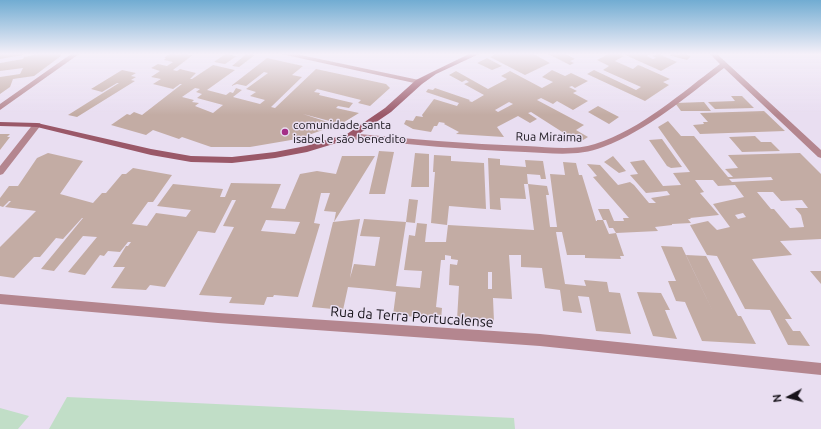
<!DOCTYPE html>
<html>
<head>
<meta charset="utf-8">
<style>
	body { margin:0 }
	#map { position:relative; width:821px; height:429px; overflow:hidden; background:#e9def1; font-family:Ubuntu,sans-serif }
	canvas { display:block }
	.north { position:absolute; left:769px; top:377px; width:40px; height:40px; -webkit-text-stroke:3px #e9def1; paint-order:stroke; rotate:263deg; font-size:11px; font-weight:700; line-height:16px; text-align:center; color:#17131a }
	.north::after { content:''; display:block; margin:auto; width:14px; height:18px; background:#17131a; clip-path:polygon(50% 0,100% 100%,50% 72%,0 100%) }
</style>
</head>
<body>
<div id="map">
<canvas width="821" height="429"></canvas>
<div class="north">N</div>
</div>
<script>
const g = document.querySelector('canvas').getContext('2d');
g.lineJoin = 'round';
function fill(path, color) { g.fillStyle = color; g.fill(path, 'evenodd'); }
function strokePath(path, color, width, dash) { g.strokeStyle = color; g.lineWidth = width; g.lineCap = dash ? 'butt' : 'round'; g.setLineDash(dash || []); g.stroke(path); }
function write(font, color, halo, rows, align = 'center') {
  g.font = font + ' Ubuntu,sans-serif'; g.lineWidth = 3; g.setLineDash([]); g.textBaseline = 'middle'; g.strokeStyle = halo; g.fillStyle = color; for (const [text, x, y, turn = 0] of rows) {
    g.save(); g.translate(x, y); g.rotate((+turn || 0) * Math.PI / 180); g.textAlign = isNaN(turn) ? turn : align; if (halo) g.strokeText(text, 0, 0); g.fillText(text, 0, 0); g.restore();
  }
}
const green = new Path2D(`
	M 67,397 L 514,418 L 515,429 L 49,429 Z
	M 0,408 L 29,416 L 18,429 L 0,429 Z`);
const building = new Path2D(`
	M 0,54 L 23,54 L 23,55 L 0,59 Z
	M 38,54 L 61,54 L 61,56 L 34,76 L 13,79 L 10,87 L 0,94 L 0,77 L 20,74 L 23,68 L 0,71 L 0,63 L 23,59 L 24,57 Z
	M 169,54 L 193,55 L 173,70 L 177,71 L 180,69 L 196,73 L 190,79 L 192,79 L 213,65 L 235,70 L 207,90 L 226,95 L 230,92 L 233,93 L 236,88 L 242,90 L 233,97 L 260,104 L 265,100 L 250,96 L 256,92 L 246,89 L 268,73 L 264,72 L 246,86 L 237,84 L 231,86 L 267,58 L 303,66 L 292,75 L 302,77 L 271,107 L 275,108 L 316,69 L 386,84 L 390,88 L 370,106 L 358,103 L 361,100 L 317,89 L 314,92 L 320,93 L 319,95 L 353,103 L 349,108 L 338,106 L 336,108 L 359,113 L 341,124 L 303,114 L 337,125 L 297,139 L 250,147 L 211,147 L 182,137 L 179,139 L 153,130 L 146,135 L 111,125 L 127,114 L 130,115 L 134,112 L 142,115 L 182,84 L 180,84 L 173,89 L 153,84 L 161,79 L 151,77 L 160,71 L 151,68 L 158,64 L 167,66 L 173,62 L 164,60 L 166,58 L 164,58 ZM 195,88 L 200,89 L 196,92 L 202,94 L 197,98 L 223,105 L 213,113 L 195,106 L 199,103 L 192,102 L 194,100 L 182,97 Z
	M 225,54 L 237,56 L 225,64 L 214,62 Z
	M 246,54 L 255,55 L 239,67 L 232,66 Z
	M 496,54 L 534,54 L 550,63 L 525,75 L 490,57 Z
	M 548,54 L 566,54 L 575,59 L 570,61 L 574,63 L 570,65 Z
	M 608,54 L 622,54 L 621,55 L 624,56 L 615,61 L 633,69 L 638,65 L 641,66 L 670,79 L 663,82 L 669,85 L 645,101 L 587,74 L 594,70 L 636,90 L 641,87 L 603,70 L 609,66 L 597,60 Z
	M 623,54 L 650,54 L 647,56 L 653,59 L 656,58 L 652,56 L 659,54 L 677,62 L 661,71 Z
	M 684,54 L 691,56 L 687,60 L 668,55 Z
	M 487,58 L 502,66 L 492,70 L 477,63 Z
	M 122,70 L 136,73 L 131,76 L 136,77 L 131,80 L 135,81 L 77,117 L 68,115 L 119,83 L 117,83 L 102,92 L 91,89 Z
	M 552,70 L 565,76 L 571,73 L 588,81 L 575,88 L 572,86 L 569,87 L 577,91 L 573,93 L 588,101 L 573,110 L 557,101 L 553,104 L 541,98 L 537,100 L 584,125 L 576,130 L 588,137 L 580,142 L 575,142 L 565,136 L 567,135 L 531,112 L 528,113 L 537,119 L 530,123 L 518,116 L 497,127 L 504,137 L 456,134 L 459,132 L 444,124 L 445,123 L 439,122 L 437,126 L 434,126 L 431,132 L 413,129 L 404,124 L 406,120 L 413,121 L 416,116 L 423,117 L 422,115 L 434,99 L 457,106 L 459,103 L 426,92 L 428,89 L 433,90 L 435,88 L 470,100 L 469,101 L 472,102 L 484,95 L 464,84 L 469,82 L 466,80 L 462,82 L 449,75 L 456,71 L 488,89 L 507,79 L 501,76 L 510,71 L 542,88 L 553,82 L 542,77 ZM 509,102 L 513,104 L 498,112 L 495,110 Z
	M 731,96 L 742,96 L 754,108 L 715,109 L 708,102 L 735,101 Z
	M 704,102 L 711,111 L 681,111 L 675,103 Z
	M 598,106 L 619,117 L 609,124 L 588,112 Z
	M 764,111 L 785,131 L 700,134 L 693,125 L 704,124 L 703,122 L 708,122 L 700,113 Z
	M 668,121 L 681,136 L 694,136 L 728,177 L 733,177 L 725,169 L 738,168 L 728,155 L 800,153 L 821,174 L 821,239 L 780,241 L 792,255 L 752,259 L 792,319 L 785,319 L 793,331 L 800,331 L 810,346 L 788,345 L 770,310 L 745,309 L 717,256 L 707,255 L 690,225 L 708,221 L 717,230 L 730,227 L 713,204 L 744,197 L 735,185 L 718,186 L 713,180 L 695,180 L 704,192 L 700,193 L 719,215 L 690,218 L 691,219 L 688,219 L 691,223 L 672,224 L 672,225 L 655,227 L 658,231 L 616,233 L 613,228 L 609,228 L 606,220 L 603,220 L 609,234 L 616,233 L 624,256 L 620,256 L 621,259 L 585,258 L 585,255 L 567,255 L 562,232 L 556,232 L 565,284 L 586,286 L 584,280 L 607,282 L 609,292 L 620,293 L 631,334 L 596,331 L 589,297 L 578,296 L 582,313 L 563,311 L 560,290 L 545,288 L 542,268 L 521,267 L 521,255 L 509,255 L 512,299 L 493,298 L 494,322 L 457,320 L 459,286 L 449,285 L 450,264 L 457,265 L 458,260 L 451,259 L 451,256 L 445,255 L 445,260 L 441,260 L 436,307 L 442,308 L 441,319 L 393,315 L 396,292 L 370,289 L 348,287 L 343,310 L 312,307 L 333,222 L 360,219 L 350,278 L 354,264 L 375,266 L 380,237 L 360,236 L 364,219 L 406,222 L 396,286 L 420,288 L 422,271 L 404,270 L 409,235 L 415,236 L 417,223 L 427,224 L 425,242 L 446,242 L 448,225 L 534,230 L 528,184 L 547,186 L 549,195 L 546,195 L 550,227 L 557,227 L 550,174 L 565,175 L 563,162 L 576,163 L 579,175 L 582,175 L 596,221 L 597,221 L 597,220 L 603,220 L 598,209 L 609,209 L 614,221 L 624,221 L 623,218 L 629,218 L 593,177 L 597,176 L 587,164 L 600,165 L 618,185 L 630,182 L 634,185 L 649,203 L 656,203 L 651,198 L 670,195 L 667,191 L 646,193 L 630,175 L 638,174 L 630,162 L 644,160 L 663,186 L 681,185 L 673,173 L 690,172 L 658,127 ZM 771,177 L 773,180 L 732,182 L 729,179 ZM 757,192 L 773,192 L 781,201 L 802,200 L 808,208 L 795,208 L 801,215 L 804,227 L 790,228 L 774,209 L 771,209 ZM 743,213 L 746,217 L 738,219 L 735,215 ZM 488,272 L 492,272 L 492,289 L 488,289 Z
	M 0,134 L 10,134 L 7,137 L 10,137 L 0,150 Z
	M 755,136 L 761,142 L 771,142 L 780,151 L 742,152 L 729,137 Z
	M 662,139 L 682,167 L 671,168 L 667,166 L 649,140 Z
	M 379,151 L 394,152 L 385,194 L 369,194 Z
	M 48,153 L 83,161 L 60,194 L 93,203 L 102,193 L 106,193 L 122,174 L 126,174 L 133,168 L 172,175 L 153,202 L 148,202 L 132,224 L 147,226 L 156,213 L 186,217 L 191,210 L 157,206 L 173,184 L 223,189 L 220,197 L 225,197 L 231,183 L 281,184 L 271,208 L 285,209 L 300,174 L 317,171 L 336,174 L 342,156 L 375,156 L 334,222 L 336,212 L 324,211 L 330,193 L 321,193 L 314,223 L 320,224 L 298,297 L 274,295 L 273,297 L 267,297 L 264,305 L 229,303 L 232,297 L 199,295 L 234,227 L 223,226 L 236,200 L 232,200 L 215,233 L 198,231 L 165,287 L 150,285 L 146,290 L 111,288 L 125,267 L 113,267 L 126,246 L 128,246 L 131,242 L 128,242 L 120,252 L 108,251 L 104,256 L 100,255 L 85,275 L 68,272 L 97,237 L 83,236 L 54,271 L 41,269 L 83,218 L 82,218 L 63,239 L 56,238 L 40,257 L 34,257 L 14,278 L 0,276 L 0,247 L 36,211 L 5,207 L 11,201 L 9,201 L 3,207 L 0,206 L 0,198 L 9,186 L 18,186 L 37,158 ZM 266,220 L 300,222 L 295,234 L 261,231 Z
	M 415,153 L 429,154 L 429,187 L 411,187 Z
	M 434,155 L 451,156 L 451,161 L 484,163 L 486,209 L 449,206 L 447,225 L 431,223 L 435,172 L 433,172 Z
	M 613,156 L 626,171 L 619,173 L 604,162 Z
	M 488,158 L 500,159 L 500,165 L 526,167 L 525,160 L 543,161 L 546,179 L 541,179 L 540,175 L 527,174 L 528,184 L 524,184 L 526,199 L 500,198 L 501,210 L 490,209 Z
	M 409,199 L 418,200 L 415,223 L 406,222 Z
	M 661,246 L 682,247 L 715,316 L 686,255 L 706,256 L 738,316 L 741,316 L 756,344 L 702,341 L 685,302 L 676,301 L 668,281 L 676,281 Z
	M 810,271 L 821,271 L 821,284 Z
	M 637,292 L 661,293 L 670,310 L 665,310 L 677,339 L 653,336 Z`);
const street = new Path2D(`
	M 71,54 L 79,54 L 0,110 L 0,104 Z
	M 281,54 L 296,54 L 419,80 L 423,82 L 419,84 Z
	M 710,54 L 717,54 L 821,150 L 821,158 L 818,157 L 724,68 C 686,97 648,130 603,147 C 578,157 551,153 525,152 C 466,150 408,144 350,139 L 346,136 L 350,133 C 409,139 467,144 526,146 C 548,147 573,151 595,144 C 642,129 681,93 720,64 Z
	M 34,123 L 40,123 L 41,125 L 3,174 L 0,175 L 0,166 Z
	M 0,294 L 218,313 L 540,334 L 821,363 L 821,375 L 540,346 L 218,323 L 0,304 Z`);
const secondary = new Path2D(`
	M 469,54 L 479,54 L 436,74 L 422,84 L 391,112 L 353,138 L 307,152 L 275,158 L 232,163 L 191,162 L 151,155 L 37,127 L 0,126 L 0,122 L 37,123 L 151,149 L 191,156 L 232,157 L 275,152 L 306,146 L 347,134 L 385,108 L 416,80 L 432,72 Z`);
const markers = [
	[285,132,4,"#a42e87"]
];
const poiNames = [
	["comunidade santa",293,125],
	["isabel e são benedito",293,139]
];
const streetNames = [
	["Rua Miraima",549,137,1]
];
const nearStreetnames = [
	["Rua da Terra Portucalense",412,317,4]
];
fill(green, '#c1dec7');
fill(building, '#c3aca4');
fill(street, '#b4868f');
fill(secondary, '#9a5868');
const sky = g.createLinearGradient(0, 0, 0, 115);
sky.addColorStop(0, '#71acd2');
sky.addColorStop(0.47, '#f5f0f9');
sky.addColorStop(1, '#f5f0f900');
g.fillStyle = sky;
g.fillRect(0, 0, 821, 115);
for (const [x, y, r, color] of markers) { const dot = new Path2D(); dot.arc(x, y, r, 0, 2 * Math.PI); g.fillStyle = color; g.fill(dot); strokePath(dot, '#e9def1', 1.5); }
write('12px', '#17131a', '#e9def1', poiNames, 'left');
write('12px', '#17131a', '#e9def1', streetNames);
write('14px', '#17131a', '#e9def1', nearStreetnames);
</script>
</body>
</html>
